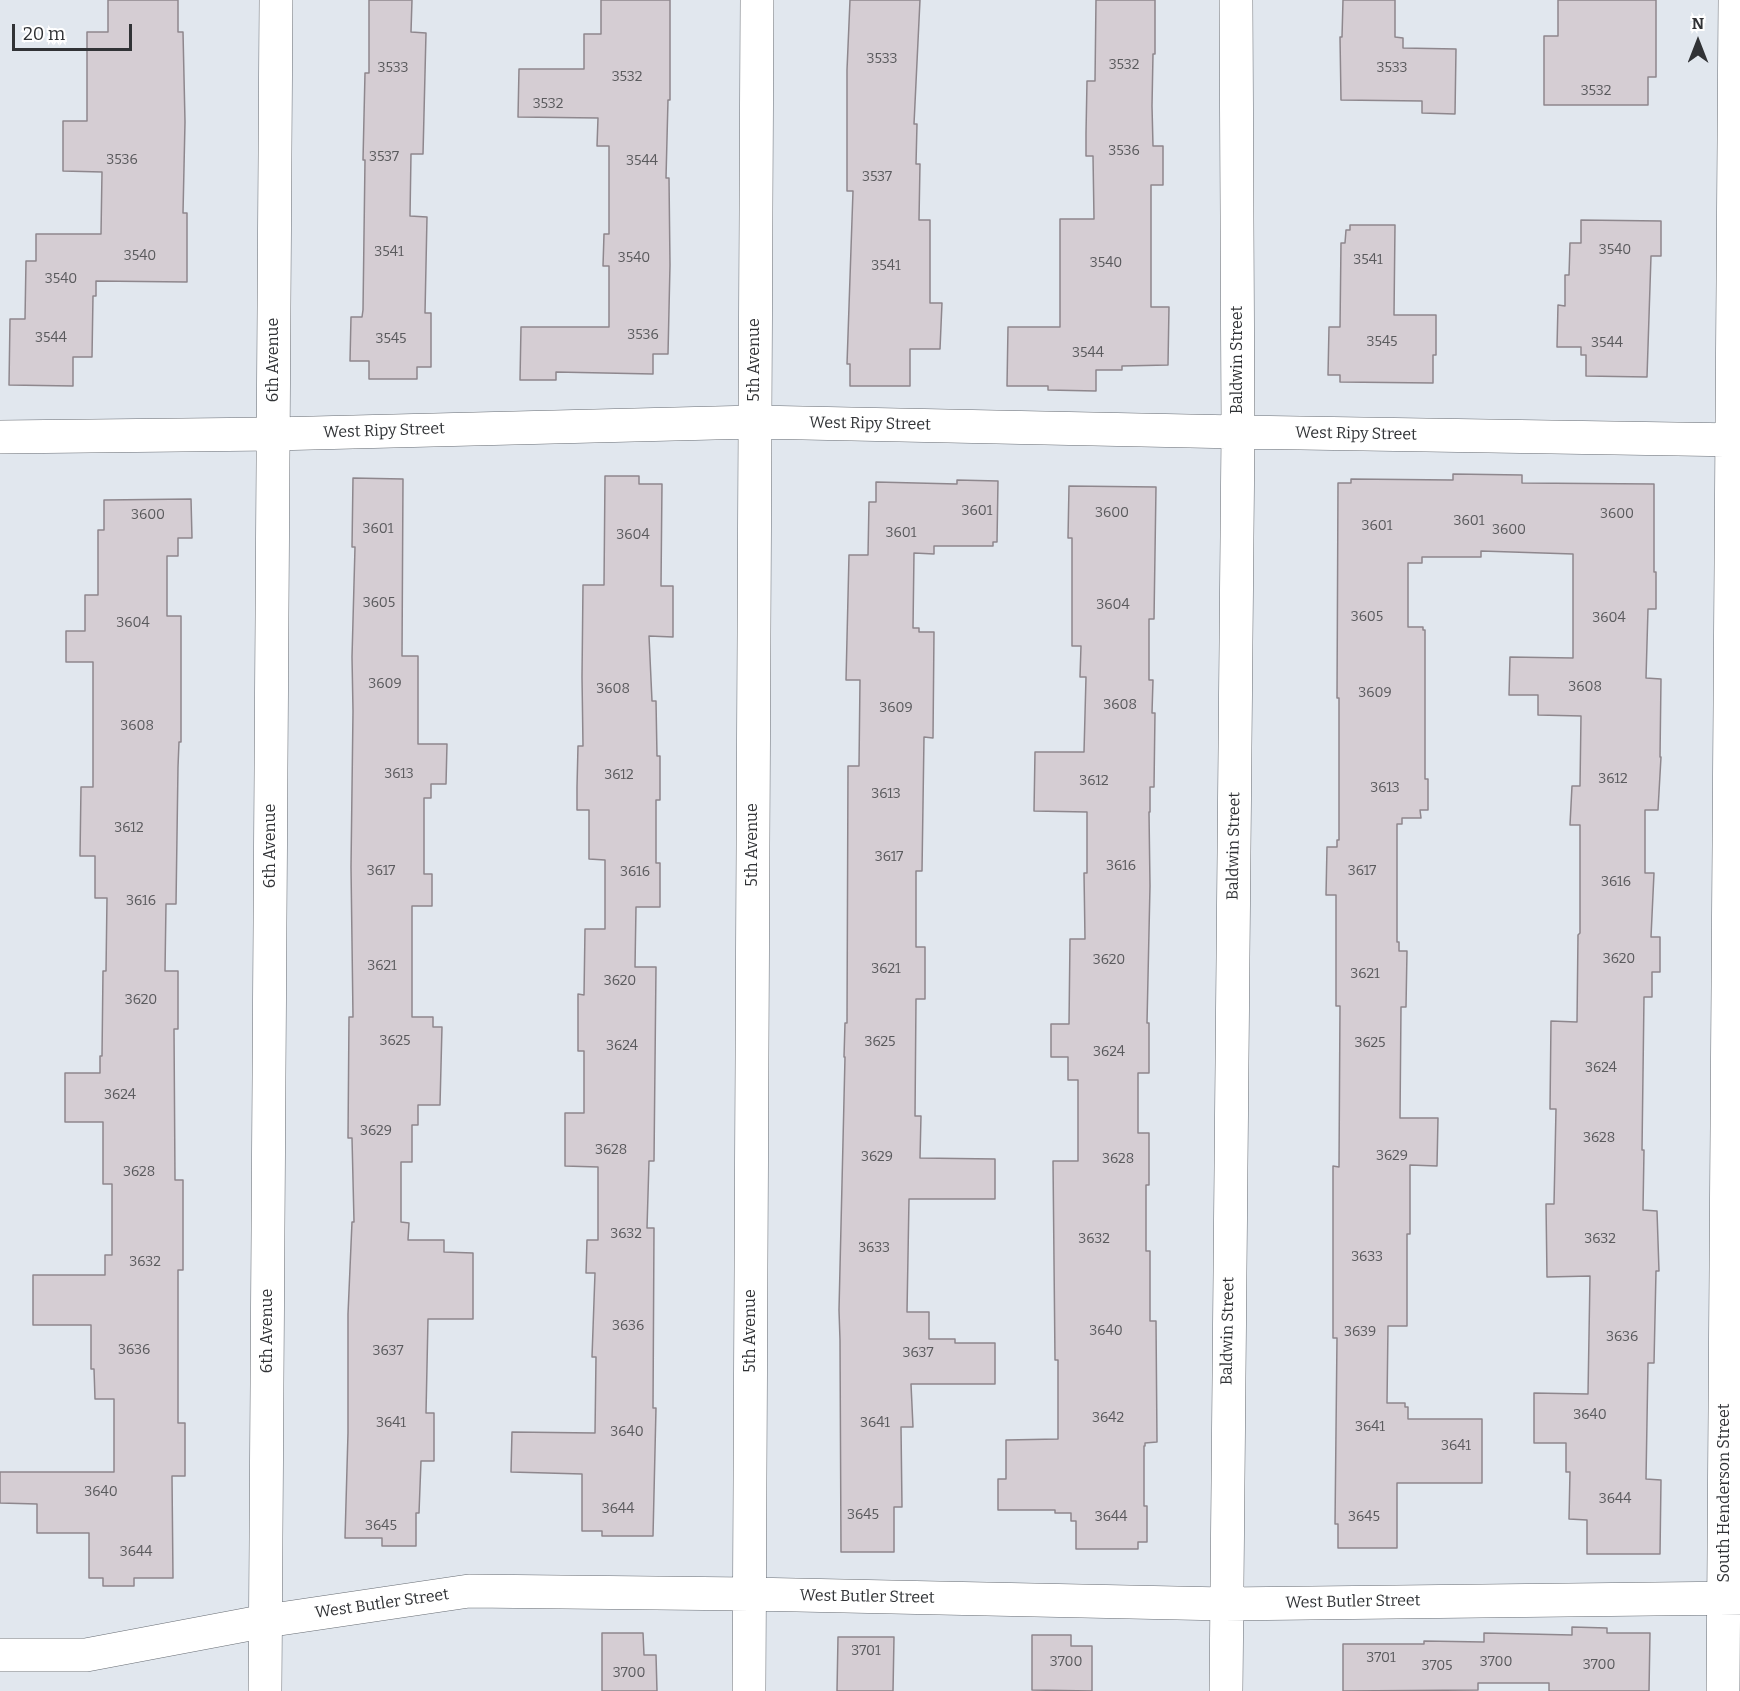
<!DOCTYPE html>
<html>
<head>
<meta charset="utf-8">
<style>
	body { margin:0 }
	#map { position:relative; width:1740px; height:1691px; overflow:hidden; background:#e1e7ee; font-family:Bitter,serif }
	canvas { display:block }
	.north { position:absolute; left:1668px; top:12px; width:60px; height:60px; -webkit-text-stroke:4px #fff; paint-order:stroke; rotate:0deg; font-size:16px; font-weight:700; line-height:24px; text-align:center; color:#313336 }
	.north::after { content:''; display:block; margin:auto; width:21px; height:27px; background:#313336; clip-path:polygon(50% 0,100% 100%,50% 72%,0 100%) }
	.scale { position:absolute; left:12px; top:24px; width:120px; height:27px; box-sizing:border-box; border:3px solid #313336; border-top:0; padding-left:8px; font-size:18px; line-height:21px; white-space:nowrap; color:#313336; -webkit-text-stroke:4px #fff; paint-order:stroke }
</style>
</head>
<body>
<div id="map">
<canvas width="1740" height="1691"></canvas>
<div class="north">N</div>
<div class="scale">20 m</div>
</div>
<script>
const g = document.querySelector('canvas').getContext('2d');
g.lineJoin = 'round';
function fill(path, color) { g.fillStyle = color; g.fill(path, 'evenodd'); }
function strokePath(path, color, width, dash) { g.strokeStyle = color; g.lineWidth = width; g.lineCap = dash ? 'butt' : 'round'; g.setLineDash(dash || []); g.stroke(path); }
function write(font, color, halo, rows, align = 'center') {
  g.font = font + ' Bitter,serif'; g.lineWidth = 4.5; g.setLineDash([]); g.textBaseline = 'middle'; g.strokeStyle = halo; g.fillStyle = color; for (const [text, x, y, turn = 0] of rows) {
    g.save(); g.translate(x, y); g.rotate((+turn || 0) * Math.PI / 180); g.textAlign = isNaN(turn) ? turn : align; if (halo) g.strokeText(text, 0, 0); g.fillText(text, 0, 0); g.restore();
  }
}
const building = new Path2D(`
	M 108,0 L 178,0 L 178,32 L 183,32 L 185,122 L 183,213 L 187,213 L 187,282 L 96,281 L 96,296 L 93,296 L 92,357 L 73,357 L 73,386 L 9,385 L 10,319 L 25,319 L 26,261 L 36,261 L 36,234 L 101,234 L 102,172 L 63,171 L 63,121 L 87,121 L 87,32 L 108,32 Z
	M 369,0 L 412,0 L 411,32 L 426,33 L 423,154 L 411,154 L 410,216 L 427,217 L 425,313 L 431,313 L 431,367 L 417,367 L 417,379 L 369,379 L 369,361 L 350,361 L 351,317 L 362,317 L 363,310 L 365,160 L 363,160 L 365,73 L 369,73 Z
	M 601,0 L 670,0 L 670,100 L 668,100 L 666,178 L 669,178 L 670,265 L 668,354 L 653,354 L 653,374 L 556,372 L 556,380 L 520,380 L 521,327 L 609,327 L 609,266 L 603,266 L 604,234 L 609,234 L 609,146 L 597,146 L 598,118 L 518,117 L 519,69 L 584,69 L 584,34 L 601,34 Z
	M 850,0 L 920,0 L 914,124 L 917,124 L 916,164 L 920,164 L 919,220 L 930,220 L 930,303 L 942,303 L 940,349 L 910,349 L 910,386 L 850,386 L 850,364 L 847,364 L 853,191 L 847,191 L 847,70 Z
	M 1096,0 L 1155,0 L 1155,54 L 1153,54 L 1152,106 L 1153,146 L 1163,146 L 1163,185 L 1151,185 L 1151,307 L 1169,307 L 1168,365 L 1122,366 L 1122,370 L 1096,370 L 1096,391 L 1048,390 L 1048,386 L 1007,386 L 1008,327 L 1060,327 L 1060,219 L 1094,219 L 1093,156 L 1086,156 L 1086,133 L 1087,81 L 1095,81 Z
	M 1343,0 L 1395,0 L 1395,37 L 1403,38 L 1403,48 L 1456,49 L 1455,114 L 1422,113 L 1422,101 L 1341,100 L 1340,37 L 1342,37 Z
	M 1558,0 L 1656,0 L 1656,77 L 1648,77 L 1648,105 L 1544,105 L 1544,36 L 1558,36 Z
	M 1581,220 L 1661,221 L 1661,256 L 1651,256 L 1647,377 L 1586,376 L 1586,355 L 1581,355 L 1581,347 L 1557,347 L 1558,305 L 1565,306 L 1565,275 L 1569,275 L 1570,243 L 1581,243 Z
	M 1350,225 L 1395,225 L 1394,315 L 1436,315 L 1436,355 L 1433,355 L 1433,383 L 1340,382 L 1340,375 L 1328,375 L 1329,327 L 1340,327 L 1341,243 L 1345,243 L 1346,230 L 1350,230 Z
	M 1453,474 L 1522,475 L 1522,483 L 1654,484 L 1654,572 L 1656,572 L 1656,609 L 1648,609 L 1646,678 L 1661,679 L 1660,757 L 1661,757 L 1658,810 L 1645,810 L 1645,873 L 1654,873 L 1651,937 L 1660,937 L 1660,972 L 1652,972 L 1652,997 L 1644,997 L 1642,1150 L 1644,1150 L 1643,1210 L 1657,1211 L 1659,1271 L 1656,1271 L 1654,1363 L 1648,1363 L 1646,1479 L 1661,1480 L 1660,1554 L 1587,1554 L 1587,1520 L 1569,1519 L 1570,1472 L 1566,1472 L 1566,1443 L 1534,1443 L 1534,1393 L 1588,1394 L 1590,1276 L 1547,1277 L 1546,1204 L 1554,1204 L 1556,1109 L 1550,1109 L 1551,1021 L 1577,1022 L 1578,935 L 1580,933 L 1580,825 L 1570,825 L 1572,786 L 1580,786 L 1581,716 L 1538,715 L 1538,695 L 1509,695 L 1510,657 L 1573,658 L 1573,554 L 1481,551 L 1481,557 L 1422,557 L 1422,563 L 1408,563 L 1408,627 L 1423,627 L 1423,630 L 1425,630 L 1425,779 L 1428,779 L 1428,810 L 1420,810 L 1421,818 L 1402,818 L 1402,824 L 1397,824 L 1397,942 L 1399,942 L 1399,951 L 1407,951 L 1406,1007 L 1401,1007 L 1400,1118 L 1438,1118 L 1437,1166 L 1410,1165 L 1410,1234 L 1407,1234 L 1407,1326 L 1388,1326 L 1387,1403 L 1405,1403 L 1405,1407 L 1408,1407 L 1408,1419 L 1482,1419 L 1482,1483 L 1397,1483 L 1397,1548 L 1338,1548 L 1338,1524 L 1335,1524 L 1337,1338 L 1333,1338 L 1333,1166 L 1339,1167 L 1340,1006 L 1336,1006 L 1336,895 L 1326,895 L 1327,847 L 1337,847 L 1337,840 L 1339,840 L 1339,698 L 1337,698 L 1338,483 L 1351,483 L 1351,479 L 1453,480 Z
	M 605,476 L 639,476 L 639,484 L 662,484 L 661,586 L 673,586 L 673,637 L 649,636 L 652,701 L 656,701 L 657,756 L 660,756 L 660,800 L 656,800 L 656,863 L 660,863 L 660,907 L 636,907 L 635,967 L 656,967 L 654,1161 L 649,1161 L 647,1228 L 654,1228 L 653,1408 L 656,1408 L 653,1536 L 602,1536 L 602,1531 L 582,1531 L 582,1474 L 511,1472 L 512,1432 L 595,1433 L 596,1357 L 592,1357 L 595,1273 L 586,1273 L 587,1240 L 598,1240 L 598,1167 L 565,1166 L 565,1113 L 584,1113 L 584,1051 L 578,1051 L 578,994 L 584,995 L 585,929 L 605,929 L 605,860 L 589,859 L 589,810 L 577,810 L 577,787 L 578,746 L 583,746 L 582,677 L 583,585 L 604,585 Z
	M 353,478 L 403,479 L 402,656 L 418,656 L 418,744 L 447,744 L 446,784 L 431,784 L 431,798 L 424,798 L 424,874 L 432,874 L 432,906 L 412,906 L 412,1017 L 433,1017 L 433,1027 L 442,1027 L 440,1105 L 418,1105 L 418,1125 L 412,1125 L 412,1162 L 401,1162 L 401,1222 L 409,1223 L 408,1240 L 444,1240 L 444,1252 L 473,1253 L 473,1319 L 428,1319 L 426,1413 L 434,1413 L 434,1461 L 421,1461 L 419,1513 L 416,1513 L 416,1546 L 382,1546 L 382,1538 L 345,1538 L 348,1433 L 348,1314 L 352,1222 L 354,1222 L 352,1138 L 348,1138 L 349,1017 L 353,1017 L 351,867 L 353,711 L 352,657 L 355,547 L 352,547 Z
	M 957,480 L 998,481 L 997,542 L 993,542 L 993,546 L 934,546 L 934,554 L 914,553 L 913,628 L 919,628 L 919,632 L 934,632 L 933,738 L 924,737 L 922,871 L 916,871 L 916,947 L 925,947 L 925,999 L 916,999 L 915,1116 L 921,1116 L 920,1158 L 995,1159 L 995,1199 L 909,1199 L 907,1312 L 929,1312 L 929,1339 L 955,1339 L 955,1343 L 995,1343 L 995,1384 L 911,1384 L 913,1427 L 901,1427 L 902,1507 L 894,1507 L 894,1552 L 841,1552 L 840,1340 L 839,1310 L 845,1057 L 844,1057 L 845,1023 L 847,1023 L 848,766 L 859,766 L 860,680 L 846,680 L 849,555 L 868,555 L 869,502 L 876,502 L 876,482 L 957,484 Z
	M 1069,486 L 1156,487 L 1154,619 L 1149,619 L 1149,680 L 1153,680 L 1152,713 L 1155,713 L 1154,787 L 1150,787 L 1150,812 L 1149,812 L 1150,886 L 1147,1023 L 1149,1023 L 1149,1073 L 1138,1073 L 1138,1133 L 1149,1133 L 1149,1185 L 1146,1185 L 1146,1251 L 1150,1251 L 1150,1321 L 1156,1321 L 1157,1442 L 1145,1443 L 1145,1446 L 1144,1446 L 1144,1506 L 1147,1506 L 1147,1542 L 1138,1542 L 1138,1549 L 1076,1549 L 1076,1521 L 1071,1521 L 1071,1513 L 1055,1513 L 1055,1510 L 998,1510 L 998,1479 L 1006,1479 L 1006,1440 L 1058,1439 L 1058,1360 L 1055,1360 L 1053,1161 L 1078,1161 L 1078,1080 L 1068,1080 L 1068,1057 L 1051,1057 L 1051,1024 L 1069,1024 L 1070,939 L 1085,939 L 1084,873 L 1087,873 L 1087,812 L 1034,811 L 1035,752 L 1084,752 L 1086,677 L 1080,677 L 1081,646 L 1072,646 L 1072,538 L 1068,538 Z
	M 191,499 L 192,538 L 178,538 L 178,556 L 167,556 L 167,616 L 181,616 L 181,742 L 179,742 L 178,767 L 176,904 L 166,904 L 165,971 L 178,971 L 178,1029 L 174,1029 L 175,1180 L 183,1180 L 183,1270 L 178,1270 L 178,1423 L 185,1423 L 185,1476 L 172,1476 L 173,1578 L 134,1578 L 134,1586 L 103,1586 L 103,1578 L 89,1578 L 89,1533 L 37,1533 L 37,1504 L 0,1503 L 0,1472 L 114,1472 L 114,1399 L 95,1399 L 94,1369 L 91,1369 L 91,1325 L 33,1325 L 33,1275 L 105,1275 L 105,1255 L 112,1255 L 112,1184 L 103,1184 L 103,1122 L 65,1122 L 65,1073 L 100,1073 L 100,1056 L 102,1056 L 103,971 L 106,971 L 107,898 L 95,898 L 95,856 L 80,856 L 81,787 L 93,787 L 93,662 L 66,662 L 66,631 L 85,631 L 85,595 L 98,595 L 98,530 L 104,530 L 104,500 Z
	M 1572,1627 L 1607,1628 L 1607,1633 L 1650,1633 L 1649,1691 L 1549,1691 L 1549,1683 L 1478,1683 L 1478,1690 L 1343,1691 L 1343,1644 L 1424,1644 L 1424,1641 L 1484,1642 L 1484,1633 L 1572,1635 Z
	M 602,1633 L 643,1633 L 644,1655 L 656,1655 L 657,1691 L 602,1691 Z
	M 1032,1635 L 1071,1635 L 1071,1646 L 1092,1646 L 1092,1691 L 1032,1690 Z
	M 838,1637 L 894,1637 L 893,1691 L 837,1691 Z`);
const street = new Path2D(`
	M 0,437 L 273,434 L 755,422 L 1238,432 L 1740,440
	M 0,1655 L 86,1655 L 266,1621 L 469,1591 L 749,1594 L 1225,1604 L 1740,1598
	M 749,1691 L 757,0
	M 1226,1691 L 1238,432 L 1236,0
	M 1723,1691 L 1735,0`);
const secondary = new Path2D(`
	M 265,1691 L 276,0`);
const numberNames = [
	["3533",882,59],
	["3532",1124,65],
	["3533",393,68],
	["3533",1392,68],
	["3532",627,77],
	["3532",1596,91],
	["3532",548,104],
	["3536",1124,151],
	["3537",384,157],
	["3536",122,160],
	["3544",642,161],
	["3537",877,177],
	["3540",1615,250],
	["3541",389,252],
	["3540",140,256],
	["3540",634,258],
	["3541",1368,260],
	["3540",1106,263],
	["3541",886,266],
	["3540",61,279],
	["3536",643,335],
	["3544",51,338],
	["3545",391,339],
	["3545",1382,342],
	["3544",1607,343],
	["3544",1088,353],
	["3601",977,511],
	["3600",1112,513],
	["3600",1617,514],
	["3600",148,515],
	["3601",1469,521],
	["3601",1377,526],
	["3601",378,529],
	["3600",1509,530],
	["3601",901,533],
	["3604",633,535],
	["3605",379,603],
	["3604",1113,605],
	["3605",1367,617],
	["3604",1609,618],
	["3604",133,623],
	["3609",385,684],
	["3608",1585,687],
	["3608",613,689],
	["3609",1375,693],
	["3608",1120,705],
	["3609",896,708],
	["3608",137,726],
	["3613",399,774],
	["3612",619,775],
	["3612",1613,779],
	["3612",1094,781],
	["3613",1385,788],
	["3613",886,794],
	["3612",129,828],
	["3617",889,857],
	["3616",1121,866],
	["3617",381,871],
	["3617",1362,871],
	["3616",635,872],
	["3616",1616,882],
	["3616",141,901],
	["3620",1619,959],
	["3620",1109,960],
	["3621",382,966],
	["3621",886,969],
	["3621",1365,974],
	["3620",620,981],
	["3620",141,1000],
	["3625",395,1041],
	["3625",880,1042],
	["3625",1370,1043],
	["3624",622,1046],
	["3624",1109,1052],
	["3624",1601,1068],
	["3624",120,1095],
	["3629",376,1131],
	["3628",1599,1138],
	["3628",611,1150],
	["3629",1392,1156],
	["3629",877,1157],
	["3628",1118,1159],
	["3628",139,1172],
	["3632",626,1234],
	["3632",1094,1239],
	["3632",1600,1239],
	["3633",874,1248],
	["3633",1367,1257],
	["3632",145,1262],
	["3636",628,1326],
	["3640",1106,1331],
	["3639",1360,1332],
	["3636",1622,1337],
	["3636",134,1350],
	["3637",388,1351],
	["3637",918,1353],
	["3640",1590,1415],
	["3642",1108,1418],
	["3641",391,1423],
	["3641",875,1423],
	["3641",1370,1427],
	["3640",627,1432],
	["3641",1456,1446],
	["3640",101,1492],
	["3644",1615,1499],
	["3644",618,1509],
	["3645",863,1515],
	["3644",1111,1517],
	["3645",1364,1517],
	["3645",381,1526],
	["3644",136,1552],
	["3701",866,1651],
	["3701",1381,1658],
	["3700",1066,1662],
	["3700",1496,1662],
	["3700",1599,1665],
	["3705",1437,1666],
	["3700",629,1673]
];
const streetNames = [
	["6th Avenue",274,360,-90],
	["5th Avenue",755,360,-90],
	["Baldwin Street",1238,360,-90],
	["West Ripy Street",870,424,1],
	["West Ripy Street",384,431,-2],
	["West Ripy Street",1356,434,1],
	["5th Avenue",753,845,-90],
	["6th Avenue",271,846,-90],
	["Baldwin Street",1234,846,-89],
	["6th Avenue",268,1331,-90],
	["5th Avenue",751,1331,-90],
	["Baldwin Street",1228,1331,-89],
	["South Henderson Street",1725,1493,-90],
	["West Butler Street",867,1597,1],
	["West Butler Street",1353,1602,-1],
	["West Butler Street",382,1604,-8]
];
fill(building, '#d5cdd3');
strokePath(building, '#8e878d', 1.5);
strokePath(street, '#676c73', 34);
strokePath(secondary, '#676c73', 34);
strokePath(street, '#fff', 33);
strokePath(secondary, '#fff', 33);
write('14px', '#5a5a5d', null, numberNames);
write('16px', '#313336', '#fff', streetNames);
</script>
</body>
</html>
